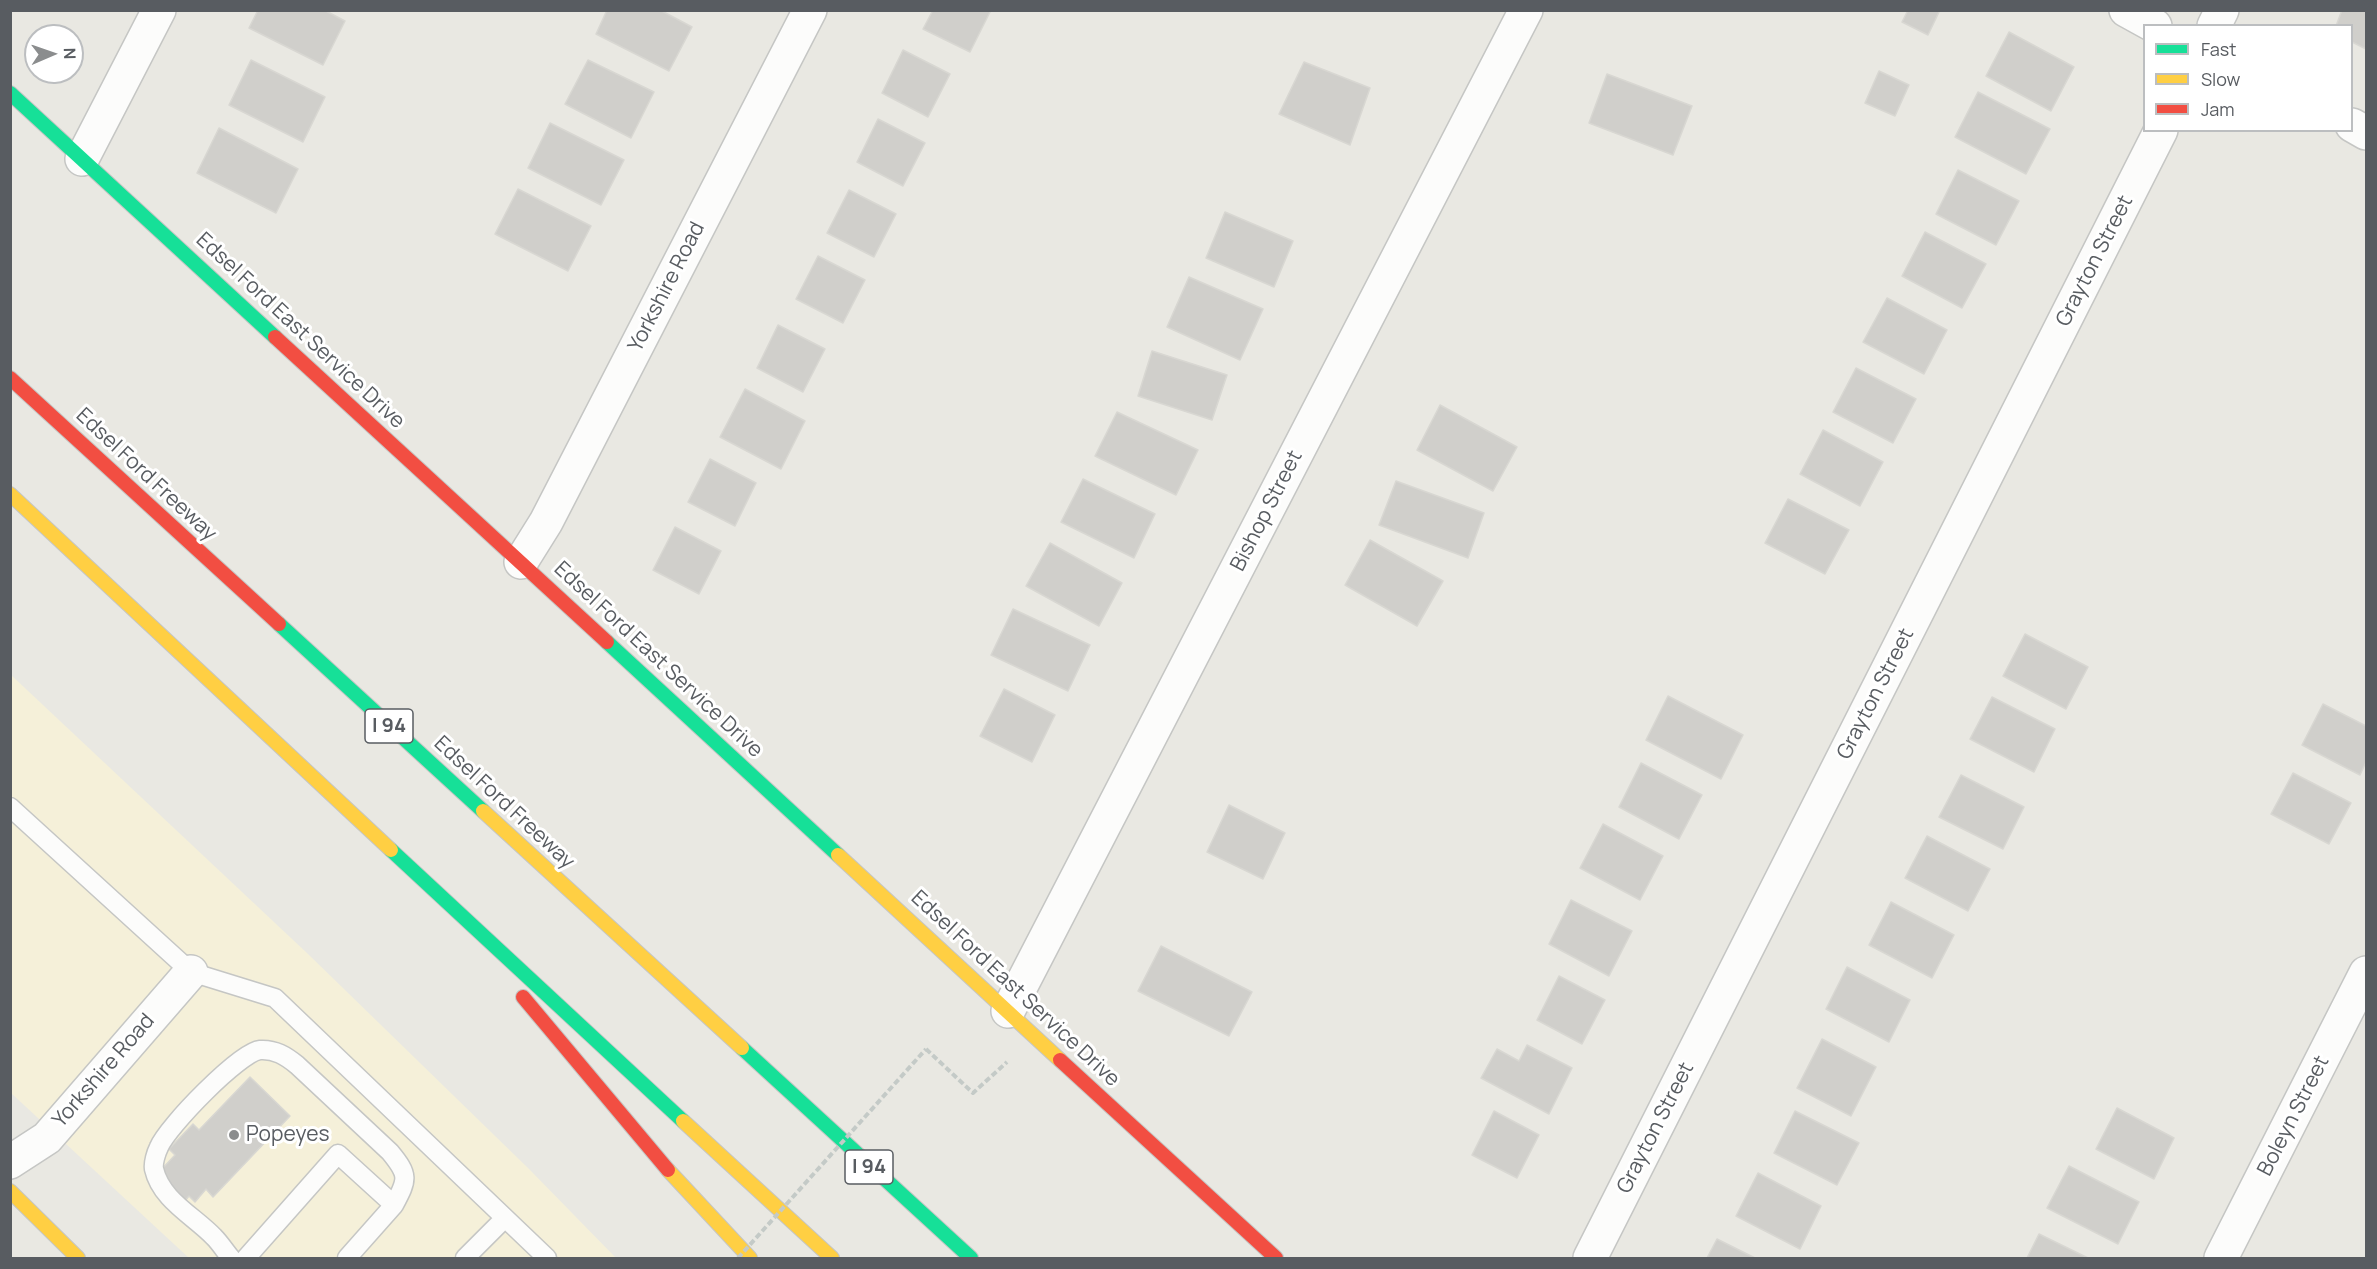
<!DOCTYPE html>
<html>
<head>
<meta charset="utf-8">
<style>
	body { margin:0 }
	#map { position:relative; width:2377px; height:1269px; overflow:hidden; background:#e9e8e2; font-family:Manrope,sans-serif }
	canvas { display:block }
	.frame { position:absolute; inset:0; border:12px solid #585c61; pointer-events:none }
	.legend { position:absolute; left:2143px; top:24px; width:210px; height:108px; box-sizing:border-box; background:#fff; border:2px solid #bcbec0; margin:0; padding:8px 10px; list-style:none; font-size:18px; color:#585c61 }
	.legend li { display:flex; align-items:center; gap:12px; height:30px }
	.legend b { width:30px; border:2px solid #bcbec0 }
	.north { position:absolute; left:24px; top:24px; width:60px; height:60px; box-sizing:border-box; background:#fff; border:2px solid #bcbec0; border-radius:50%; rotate:88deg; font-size:16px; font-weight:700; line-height:24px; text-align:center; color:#585c61 }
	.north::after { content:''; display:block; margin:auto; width:21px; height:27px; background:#8b8d8e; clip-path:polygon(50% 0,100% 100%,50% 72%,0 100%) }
</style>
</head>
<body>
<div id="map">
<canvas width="2377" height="1269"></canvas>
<div class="frame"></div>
<ul class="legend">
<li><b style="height:8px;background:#16e098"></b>Fast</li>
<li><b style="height:8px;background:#ffcf43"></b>Slow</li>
<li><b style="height:8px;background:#f24e42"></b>Jam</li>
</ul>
<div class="north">N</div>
</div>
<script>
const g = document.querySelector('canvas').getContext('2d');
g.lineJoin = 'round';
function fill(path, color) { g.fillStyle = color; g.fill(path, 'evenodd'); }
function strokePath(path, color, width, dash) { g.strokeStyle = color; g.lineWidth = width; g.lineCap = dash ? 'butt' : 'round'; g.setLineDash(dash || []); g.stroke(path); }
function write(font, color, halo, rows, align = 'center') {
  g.font = font + ' Manrope,sans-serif'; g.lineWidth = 6; g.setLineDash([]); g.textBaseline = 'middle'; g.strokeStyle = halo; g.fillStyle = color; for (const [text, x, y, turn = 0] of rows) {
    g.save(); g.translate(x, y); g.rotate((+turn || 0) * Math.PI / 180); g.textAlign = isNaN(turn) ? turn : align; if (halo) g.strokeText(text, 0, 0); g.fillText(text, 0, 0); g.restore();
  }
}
const commercial = new Path2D(`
	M 10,674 L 308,954 L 529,1169 L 616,1258 L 189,1258 L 11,1093 Z`);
const building = new Path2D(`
	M 258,10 L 324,10 L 345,21 L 323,65 L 249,28 Z
	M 607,10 L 660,10 L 692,27 L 669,71 L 596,34 Z
	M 933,10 L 991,10 L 970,52 L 923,29 Z
	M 1908,10 L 1940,10 L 1928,35 L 1902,22 Z
	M 2342,10 L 2366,10 L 2366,49 L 2352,42 L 2352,26 L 2336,26 Z
	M 2009,32 L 2074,67 L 2051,111 L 1986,76 Z
	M 903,50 L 950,74 L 928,117 L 882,93 Z
	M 251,60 L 325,97 L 303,142 L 229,105 Z
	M 588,60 L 654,92 L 631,138 L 565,104 Z
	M 1304,62 L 1370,88 L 1350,145 L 1279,114 Z
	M 1879,71 L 1909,85 L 1895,116 L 1865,103 Z
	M 1607,74 L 1692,106 L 1673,155 L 1589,123 Z
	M 1978,92 L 2050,129 L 2026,174 L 1955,137 Z
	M 878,119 L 925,143 L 903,186 L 857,162 Z
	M 550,123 L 624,160 L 601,205 L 528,168 Z
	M 219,128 L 298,169 L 276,213 L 197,173 Z
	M 1958,170 L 2019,201 L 1996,245 L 1936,214 Z
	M 518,189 L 591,226 L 568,271 L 495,234 Z
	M 849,190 L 896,214 L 874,257 L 827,233 Z
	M 1225,212 L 1293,241 L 1274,287 L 1206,258 Z
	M 1925,232 L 1986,264 L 1962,308 L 1902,276 Z
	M 818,256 L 865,280 L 843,323 L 796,299 Z
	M 1189,277 L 1263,309 L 1240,360 L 1167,327 Z
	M 1887,298 L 1947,330 L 1924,374 L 1863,342 Z
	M 778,325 L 825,349 L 803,392 L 757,368 Z
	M 1152,351 L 1227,375 L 1212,420 L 1138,396 Z
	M 1856,368 L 1916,399 L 1893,443 L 1833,412 Z
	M 745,389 L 805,421 L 781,469 L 720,437 Z
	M 1440,405 L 1517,447 L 1493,491 L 1417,450 Z
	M 1117,412 L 1198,450 L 1176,495 L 1095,456 Z
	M 1823,430 L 1883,462 L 1860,506 L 1800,474 Z
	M 710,459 L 756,483 L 735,526 L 688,502 Z
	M 1083,479 L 1155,514 L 1134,558 L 1061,522 Z
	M 1396,481 L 1484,513 L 1468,558 L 1379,525 Z
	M 1788,499 L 1849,530 L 1825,574 L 1765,543 Z
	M 675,527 L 721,551 L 699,594 L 653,570 Z
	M 1370,540 L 1443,581 L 1417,626 L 1345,585 Z
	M 1050,543 L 1122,583 L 1099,626 L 1026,586 Z
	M 1013,609 L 1090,645 L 1068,691 L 991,655 Z
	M 2025,634 L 2088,667 L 2066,709 L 2003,676 Z
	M 1004,689 L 1055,715 L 1032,762 L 980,736 Z
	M 1668,696 L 1743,735 L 1721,779 L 1646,740 Z
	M 1992,697 L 2055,729 L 2034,772 L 1970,739 Z
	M 2323,704 L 2366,726 L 2366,762 L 2360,775 L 2302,745 Z
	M 1641,763 L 1702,795 L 1679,839 L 1619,807 Z
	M 2293,773 L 2351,803 L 2329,844 L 2271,814 Z
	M 1961,775 L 2024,807 L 2003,849 L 1939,817 Z
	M 1229,805 L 1285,833 L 1263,879 L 1207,852 Z
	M 1603,824 L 1663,856 L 1640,900 L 1580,868 Z
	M 1927,836 L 1990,869 L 1968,911 L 1905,878 Z
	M 1571,900 L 1632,931 L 1609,976 L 1549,944 Z
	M 1891,902 L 1954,935 L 1932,978 L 1869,945 Z
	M 1161,946 L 1252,992 L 1229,1036 L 1138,991 Z
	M 1847,967 L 1910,1000 L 1889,1042 L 1826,1009 Z
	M 1559,976 L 1605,1000 L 1582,1044 L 1537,1020 Z
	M 1822,1039 L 1876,1067 L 1851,1116 L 1797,1088 Z
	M 1527,1045 L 1572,1068 L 1549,1114 L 1481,1078 L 1497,1049 L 1519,1061 Z
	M 250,1077 L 290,1116 L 213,1197 L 206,1189 L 195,1202 L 189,1196 L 184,1202 L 160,1179 L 165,1174 L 161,1170 L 175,1155 L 169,1149 L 193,1124 L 199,1130 Z
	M 2117,1108 L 2174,1138 L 2154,1179 L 2096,1149 Z
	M 1494,1111 L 1539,1135 L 1517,1178 L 1472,1155 Z
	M 1795,1111 L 1859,1143 L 1837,1185 L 1774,1153 Z
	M 2069,1166 L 2139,1202 L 2118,1244 L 2047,1208 Z
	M 1758,1173 L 1821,1206 L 1800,1249 L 1736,1216 Z
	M 2039,1234 L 2088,1258 L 2027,1258 Z
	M 1717,1239 L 1755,1258 L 1707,1258 Z`);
const path = new Path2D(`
	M 926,1049 L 973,1093 L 1007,1062`);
const lane = new Path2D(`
	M 10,807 L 191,972 L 275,998 L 547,1258
	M 231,1258 C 225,1251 220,1243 214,1237 C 194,1216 161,1200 154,1169 C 153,1163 156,1153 159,1147 C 167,1127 240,1052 260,1050 C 275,1049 286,1056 297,1065 L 390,1152 C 409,1175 408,1179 394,1205
	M 246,1258 L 338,1154 L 394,1205 L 347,1258
	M 465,1258 L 505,1218`);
const street = new Path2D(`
	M 2126,10 L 2155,26
	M 2214,26 L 2222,10
	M 2352,125 L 2366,133
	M 82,159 L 159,10
	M 521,562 L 546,522 L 810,10
	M 1008,1011 L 1526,10
	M 10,1162 L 47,1138 L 191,972
	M 1590,1258 L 2161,130
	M 2221,1258 L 2366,973`);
const fast = new Path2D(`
	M 10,93 L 275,337
	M 279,624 L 483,811
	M 607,642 L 838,855
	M 391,850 L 683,1121
	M 742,1048 L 971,1258`);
const slow = new Path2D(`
	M 10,494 L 391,850
	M 483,811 L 742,1048
	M 838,855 L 1060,1060
	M 683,1121 L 832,1258
	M 668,1170 L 750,1258
	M 10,1191 L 78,1258`);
const jam = new Path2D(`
	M 275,337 L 607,642
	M 10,378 L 279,624
	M 523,997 L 668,1170
	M 1060,1060 L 1276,1258`);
const pathBridge = new Path2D(`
	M 738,1258 L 926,1049`);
const markers = [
	[234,1135,6,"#8b8d8e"]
];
const shields = [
	[389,726,48],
	[869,1167,48]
];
const shieldNames = [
	["I 94",389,726],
	["I 94",869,1167]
];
const streetNames = [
	["Grayton Street",2095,261,-63],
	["Yorkshire Road",667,287,-63],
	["Edsel Ford East Service Drive",300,331,43],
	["Edsel Ford Freeway",146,475,43],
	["Bishop Street",1267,511,-63],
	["Edsel Ford East Service Drive",658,660,43],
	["Grayton Street",1876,694,-63],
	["Edsel Ford Freeway",504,803,43],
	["Edsel Ford East Service Drive",1015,989,43],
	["Yorkshire Road",104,1071,-49],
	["Boleyn Street",2294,1116,-63],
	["Grayton Street",1656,1128,-63]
];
const poiNames = [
	["Popeyes",246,1135]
];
fill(commercial, '#f5f0d9');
fill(building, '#d0cfcb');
strokePath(building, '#d8d7d2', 1.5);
strokePath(lane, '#c5c6c4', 21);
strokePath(street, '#c5c6c4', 36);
strokePath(fast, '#c5c6c4', 16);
strokePath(slow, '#c5c6c4', 16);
strokePath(jam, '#c5c6c4', 16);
strokePath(path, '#c4cac7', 4, [6, 3]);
strokePath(lane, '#fcfcfb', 18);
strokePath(street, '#fcfcfb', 33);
strokePath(fast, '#16e098', 14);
strokePath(slow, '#ffcf43', 14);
strokePath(jam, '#f24e42', 14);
strokePath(pathBridge, '#c4cac7', 4, [6, 3]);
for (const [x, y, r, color] of markers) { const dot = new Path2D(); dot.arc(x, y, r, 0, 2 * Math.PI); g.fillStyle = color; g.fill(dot); strokePath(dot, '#fff', 2); }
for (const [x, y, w] of shields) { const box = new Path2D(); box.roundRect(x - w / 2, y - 17, w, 34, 4.5); g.fillStyle = '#fff'; g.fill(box); strokePath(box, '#585c61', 1.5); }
write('bold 20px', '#585c61', null, shieldNames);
write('21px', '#585c61', '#fff', streetNames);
write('21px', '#585c61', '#fff', poiNames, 'left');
</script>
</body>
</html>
